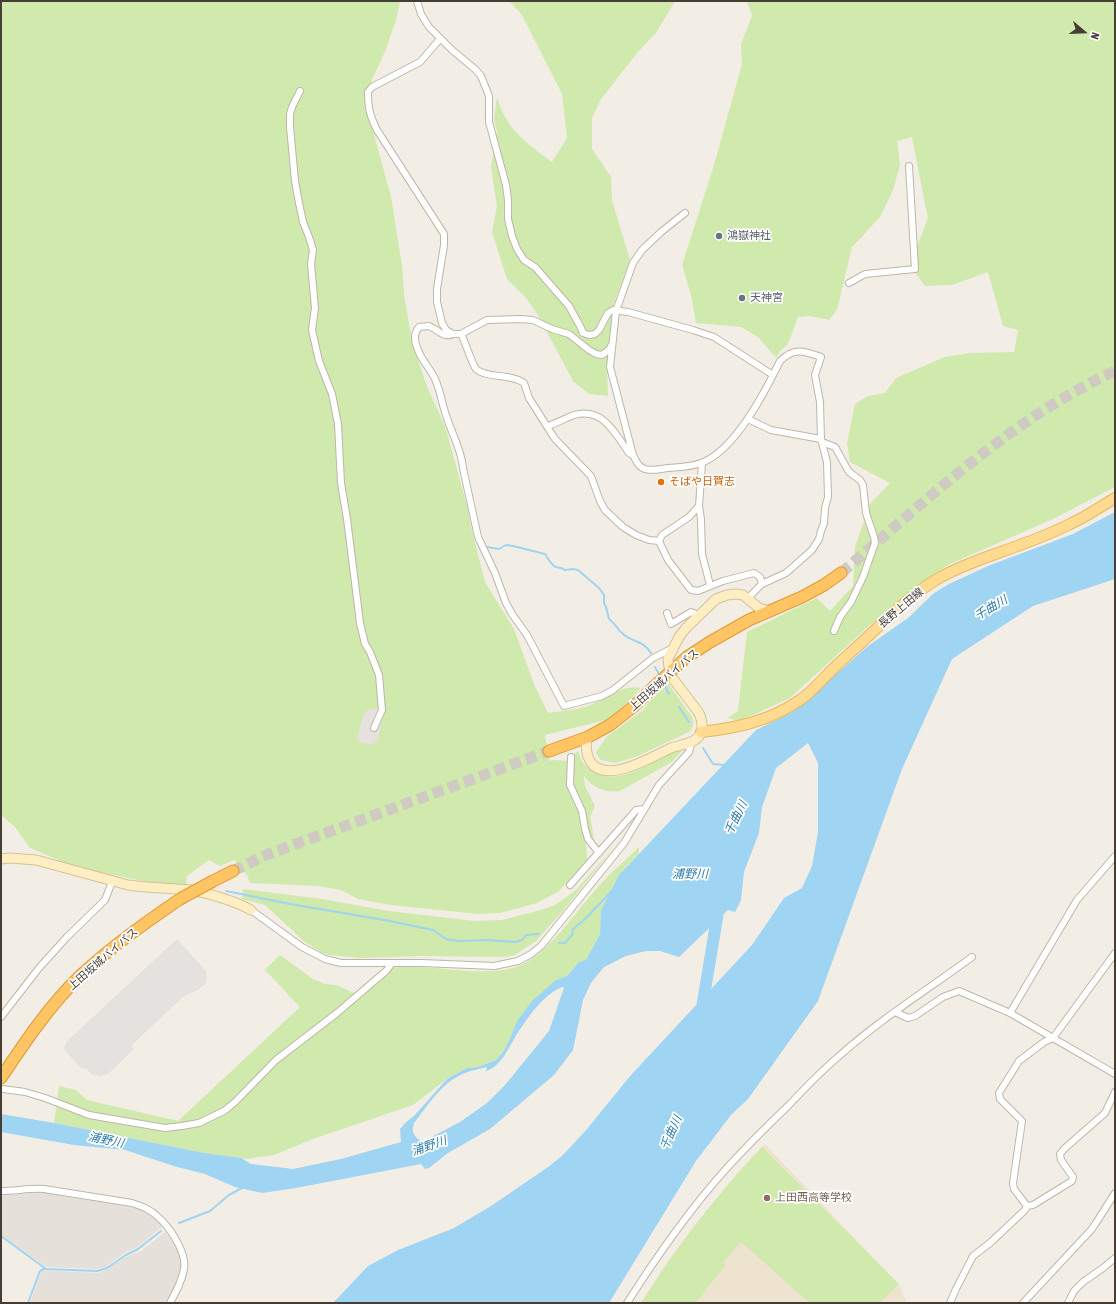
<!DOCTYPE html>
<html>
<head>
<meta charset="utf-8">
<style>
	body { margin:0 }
	#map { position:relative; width:1116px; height:1304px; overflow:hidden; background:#f3eee5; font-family:"Asap Condensed",sans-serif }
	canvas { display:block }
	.frame { position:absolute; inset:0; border:2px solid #463e35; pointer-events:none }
	.north { position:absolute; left:1064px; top:12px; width:40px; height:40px; -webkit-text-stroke:3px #fff; paint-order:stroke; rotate:109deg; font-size:11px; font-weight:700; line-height:16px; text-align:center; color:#463e35 }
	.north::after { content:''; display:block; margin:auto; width:14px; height:18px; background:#463e35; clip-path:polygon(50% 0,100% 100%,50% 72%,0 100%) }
</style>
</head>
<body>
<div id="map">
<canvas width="1116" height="1304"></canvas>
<div class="frame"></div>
<div class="north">N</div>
</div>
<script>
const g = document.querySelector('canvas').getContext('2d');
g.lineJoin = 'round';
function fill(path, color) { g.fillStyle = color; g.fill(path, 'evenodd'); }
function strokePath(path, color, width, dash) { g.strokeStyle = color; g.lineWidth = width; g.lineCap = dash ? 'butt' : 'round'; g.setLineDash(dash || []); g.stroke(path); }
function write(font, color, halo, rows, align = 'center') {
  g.font = font + ' "Asap Condensed","Noto Sans JP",sans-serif'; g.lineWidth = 3.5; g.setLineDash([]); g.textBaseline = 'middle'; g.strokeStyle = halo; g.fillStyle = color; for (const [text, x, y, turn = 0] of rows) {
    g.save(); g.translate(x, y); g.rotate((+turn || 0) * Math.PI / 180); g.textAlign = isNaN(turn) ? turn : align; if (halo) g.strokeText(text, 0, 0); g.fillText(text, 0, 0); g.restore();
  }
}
const industrial = new Path2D(`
	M 38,1192 L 138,1208 L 146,1211 L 155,1217 L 163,1226 L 138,1247 L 126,1252 L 106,1267 L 102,1268 L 97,1269 L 46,1267 L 1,1235 L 1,1195 L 14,1195 Z
	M 165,1232 L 178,1248 L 183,1262 L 181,1274 L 167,1303 L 30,1303 L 42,1270 L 97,1273 L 103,1271 L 126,1257 L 141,1251 Z`);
const education = new Path2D(`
	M 765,1144 L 899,1285 L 907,1303 L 641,1303 L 667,1262 L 694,1226 L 739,1171 Z`);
const green = new Path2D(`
	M 1,1 L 400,1 L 396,20 L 386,49 L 380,63 L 372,79 L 369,111 L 376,142 L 391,197 L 402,265 L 404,294 L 412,342 L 426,384 L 446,429 L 467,506 L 471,527 L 485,582 L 514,629 L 534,684 L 548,713 C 560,711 577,710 588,706 C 605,699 622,684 641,688 L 627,703 L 606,720 L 545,735 L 550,761 L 553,760 L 568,761 L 568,778 L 570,794 L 579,812 L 586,844 L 587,860 L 559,891 L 537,903 L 500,913 L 478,914 L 391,905 L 358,899 L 341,890 L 318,886 L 250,883 L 247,875 L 234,860 L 220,866 L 209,860 L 187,876 L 186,886 L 143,881 L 75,867 L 30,848 L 15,827 L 1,815 Z
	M 509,1 L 675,1 L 656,33 L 638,52 L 601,99 L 592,118 L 592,149 L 611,177 L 612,200 L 630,260 L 614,303 L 607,364 L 608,396 L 589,394 L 573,381 L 539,317 L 527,299 L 507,279 L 492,232 L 497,206 L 491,167 L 497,132 L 494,120 L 497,97 C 499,103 501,109 504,115 C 514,135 534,149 552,162 L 567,138 L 562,94 L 522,15 Z
	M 747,1 L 1115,1 L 1115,487 L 1053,519 L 950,564 L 936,573 L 871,624 L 790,698 L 740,721 L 727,718 L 738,711 L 747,632 L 817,598 L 830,611 L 853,586 L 855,547 L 870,504 L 890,483 L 850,462 L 847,443 L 855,404 L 868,396 L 885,393 L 896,378 L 945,357 L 970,353 L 1014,352 L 1018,330 L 1003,326 L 988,272 L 952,285 L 925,286 L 910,265 L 928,218 L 923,194 L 912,137 L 897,141 L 900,165 L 893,190 L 880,217 L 852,247 L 837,310 L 829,320 L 810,316 L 798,317 L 788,344 L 781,350 L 776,358 L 758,337 L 741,327 L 696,323 L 691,295 L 682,265 L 714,165 L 742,64 L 741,44 L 752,16 Z
	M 668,683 L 692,717 C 694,723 694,728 689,732 L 638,756 L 615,763 L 601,760 L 597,755 L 596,752 L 607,736 L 613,732 L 643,710 L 648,703 Z
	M 676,750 L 681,750 L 681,752 L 672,762 L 620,791 C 606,793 592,788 584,776 L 585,786 L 595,806 L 590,817 L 592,826 L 594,841 L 590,837 L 572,784 L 572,755 L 578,751 C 580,755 581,759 583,763 C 586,766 589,769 593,771 C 620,788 651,761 676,750 Z
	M 614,847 L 561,913 L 536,941 L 515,955 L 504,957 L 423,956 L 360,958 L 330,955 L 323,953 L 305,942 L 265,905 L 242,899 L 243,889 L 322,899 L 389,911 L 475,921 L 502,920 L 541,910 L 555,905 L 564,899 L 576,890 Z
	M 639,847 L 639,853 L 619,875 L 601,910 L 600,934 L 586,960 L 579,962 L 567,976 L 556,980 L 517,1021 L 509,1041 L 503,1052 L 496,1060 L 478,1067 L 467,1068 L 447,1079 L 413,1105 L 313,1139 L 274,1155 L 247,1159 L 204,1153 L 54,1123 L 59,1086 L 76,1090 L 87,1100 L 178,1121 L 300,1007 L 265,970 L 280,955 L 313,979 L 325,984 L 336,985 L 354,993 C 362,986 371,977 380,972 C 390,966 402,967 413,967 C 445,967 492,978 521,965 C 550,952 577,910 598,887 C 610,873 626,860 639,847 Z
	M 762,1147 L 899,1284 L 879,1303 L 810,1303 L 741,1242 L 724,1261 L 725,1266 L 695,1303 L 641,1303 C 677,1247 716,1195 762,1147 Z`);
const parking = new Path2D(`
	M 378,708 L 385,712 L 381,722 L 378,741 L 371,745 L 359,742 L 357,736 L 364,713 L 368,710 Z
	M 177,939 L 206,971 L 207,978 L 206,983 L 198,990 L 184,996 L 133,1044 L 132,1046 L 133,1050 L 108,1074 L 100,1076 L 96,1075 L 91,1074 L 86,1069 L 80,1067 L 66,1052 L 64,1048 L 66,1042 Z`);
const water = new Path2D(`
	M 1115,512 L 1115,579 L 1033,606 L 952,659 L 902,769 L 818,1001 L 748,1099 L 731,1115 L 696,1161 L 609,1303 L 333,1303 L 368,1266 L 398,1250 L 454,1228 L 491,1206 L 548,1167 L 563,1155 L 587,1129 L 631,1075 L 752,945 L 784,898 L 802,888 L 812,866 L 818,832 L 818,763 L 808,743 L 776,768 L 762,807 L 759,833 L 744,872 L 741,900 L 735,912 L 728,910 L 679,957 L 660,951 L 646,951 L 626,956 L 604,967 L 591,983 L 583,1000 L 573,1050 L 554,1075 L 490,1129 L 448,1153 L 429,1168 L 425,1169 L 421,1164 L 296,1188 L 262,1193 L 235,1187 L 205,1174 L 177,1167 L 125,1150 L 74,1145 L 1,1132 L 1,1114 L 54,1123 L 204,1153 L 241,1158 L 251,1164 L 293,1169 L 341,1159 L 401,1142 L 400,1129 L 405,1123 L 414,1116 L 447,1079 L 467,1068 L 478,1067 L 496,1060 L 503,1052 L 509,1041 L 517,1021 L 532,1001 L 556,980 L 567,976 L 579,962 L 586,960 L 600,934 L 601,910 L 619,875 L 756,730 L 793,712 L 868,646 L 908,618 L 934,593 L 949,584 L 988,566 L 1073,534 ZM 562,987 L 564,988 L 549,1031 L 505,1085 L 487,1103 L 460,1122 L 422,1142 C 414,1136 411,1133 414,1123 C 429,1104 442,1082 465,1073 C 472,1070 480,1069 487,1067 L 486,1071 C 502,1066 508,1048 517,1034 C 529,1016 542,996 562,987 Z`);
const stream = new Path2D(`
	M 487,547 L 499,549 L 506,545 L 513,546 L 545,554 C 548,558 551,565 556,567 C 560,568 562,568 565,570 L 573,569 L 578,570 L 599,588 L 604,595 L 604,603 L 606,607 L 609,619 C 616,624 616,628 622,633 C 631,642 643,640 651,653
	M 655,667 L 660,676
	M 664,684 L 669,694
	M 679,707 L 689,722
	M 703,748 L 713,764 L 725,765
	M 226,891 L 290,904 L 390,921 L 418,927 L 433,930 L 446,939 L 459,941 L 487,940 L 515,942 L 522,940 L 526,935 L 539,934
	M 559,943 L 565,943 L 572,935 L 573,929 L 584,920 L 612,891
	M 179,1223 L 210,1211 L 229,1195 L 242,1188
	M 1,1236 L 46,1269 L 97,1271 L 107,1268 L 126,1255 L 138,1249 L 161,1231
	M 28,1303 L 40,1271 L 43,1269 L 46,1269`);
const river = new Path2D(`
	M 701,1014 L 719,906`);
const highwayTunnel = new Path2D(`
	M 841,573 C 928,499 1011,419 1115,371
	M 233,871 L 266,855 L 549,751`);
const street = new Path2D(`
	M 417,1 L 421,14 L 429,27 L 452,50 L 475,69 L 481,76 L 489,96 L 489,122 L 506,185 L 508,200 L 508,219 L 512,236 L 517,249 L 524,260 L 535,267 L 569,306 L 580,326 L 583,333 L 589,335 L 595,334 L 599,330 L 608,313 L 613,310 L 628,312 L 693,330 L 714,337 L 773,375
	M 440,39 L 420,62 L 372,87 L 368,92 C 368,108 370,116 377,130 L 444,234 L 444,245 L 437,289 L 437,302 L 442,323 L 446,330 L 453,334 L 461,334 C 465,341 472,364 476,369 C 485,378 513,374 524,383 L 529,398 L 555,439 L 591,476 L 600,501 L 605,510 L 623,527 L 636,535 L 649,540 L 659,541 L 668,560 L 691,590 L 698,591 L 723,581 L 754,573 L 760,577 L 762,584
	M 300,91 L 292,107 L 290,114 L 290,127 L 295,181 L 299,203 L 303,222 L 309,237 L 313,250 L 311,264 L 315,308 L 312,330 L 319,361 L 332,394 L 338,424 L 341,483 L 347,519 L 360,623 L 365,644 L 370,652 L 379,675 L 382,710 L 374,728
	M 685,213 L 661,232 L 642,250 L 633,263 L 616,311 L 610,367 L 633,455 C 635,458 636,462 639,465 C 645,473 659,469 668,468 C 679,467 691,467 701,463 C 735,451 765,392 780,361 C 794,347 804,351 821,357 L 815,375 L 820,402 L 821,439 L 827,462 L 828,497 L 825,508 L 824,523 L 821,531 L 819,539 L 812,550 L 794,566 L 786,573 L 762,584 L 748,598
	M 849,283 L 865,274 L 915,269 L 909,166
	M 453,334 C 444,339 437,329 429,326 L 419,327 C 414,333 414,340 417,347 C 420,359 430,368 435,379 C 441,392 442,405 447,418 C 452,434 462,451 463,468 L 478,537 L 495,573 L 506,603 L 512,614 L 527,635 L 564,706 L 602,696 L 613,690 L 653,658 L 673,648
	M 461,334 L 487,320 L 521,319 L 533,320 L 552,329 L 569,334 L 589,350 L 596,354 L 602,355 L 609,350 L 612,344
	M 748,419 L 771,430 L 821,439
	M 548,426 C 557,423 566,418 574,415 C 603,407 615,433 629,453 L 633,455
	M 822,442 L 835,447 L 849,472 L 860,480 L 863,485 L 866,513 L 874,537 L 875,543 L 863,577 L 851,602 L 840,617 L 834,631
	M 702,463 L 699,506 L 701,519 L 702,554 L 710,585
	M 659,541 L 662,535 L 689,517 L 699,506
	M 667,613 L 671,624 L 691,612 L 694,613 L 698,617
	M 571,757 L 570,785 L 582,811 L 585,829 L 588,839 L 599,853
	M 570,885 L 631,816 L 636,810 L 644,809
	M 251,910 L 302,947 L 325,959 L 341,963 L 422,963 L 494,966 L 518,961 L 531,954 L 541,946 L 624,843 L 659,785 L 689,752 L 692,741
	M 895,1012 L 908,1018 L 915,1016 L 943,997 L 959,991 L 1010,1013 L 1115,1074
	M 1010,1013 L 1077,900 L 1115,856
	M 1,1017 L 39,968 L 67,937 L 105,900 L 112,882
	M 3,1089 L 25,1092 L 45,1098 L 89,1115 L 165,1128 L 182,1126 L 199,1123 L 224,1111 L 235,1102 L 276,1060 L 337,1013 L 386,971 L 392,963
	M 1,1191 C 15,1191 30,1188 44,1189 L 132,1203 C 141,1206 150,1209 157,1216 C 169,1226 187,1252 184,1269 C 182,1281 176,1292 170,1303
	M 1027,1206 L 1033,1205 L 1072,1181 L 1073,1177 L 1061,1160 L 1060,1154 L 1064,1149 L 1105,1113 L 1115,1092
	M 627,1303 C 657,1256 689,1210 726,1169 C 746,1147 767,1126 788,1106 C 804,1089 820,1072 838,1057 C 879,1020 927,990 972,957
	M 950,1303 L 956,1289 L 973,1256 L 990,1243 L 1025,1210 L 1027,1206 L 1014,1189 L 1013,1183 L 1022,1121 L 1000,1099 L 999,1093 L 1019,1061 L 1044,1042 L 1053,1038 L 1115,953
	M 1023,1303 L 1091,1230 L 1096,1223 L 1115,1193
	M 1068,1303 L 1074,1291 L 1083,1282 L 1103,1268 L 1115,1258`);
const secondary = new Path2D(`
	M 669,667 L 668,659 L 679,637 L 686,628 L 716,599 L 727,595 L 736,594 L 743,595 L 759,608 L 769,611
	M 588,737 C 585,744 586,754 590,761 C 605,786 653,756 671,748 C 679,745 694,744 699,736 C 704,729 702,720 699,713 L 674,680
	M 1,859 L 10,858 L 36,860 L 128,885 C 149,888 169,888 190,890 C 208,893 235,901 251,910`);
const primary = new Path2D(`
	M 701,732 C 737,728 770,721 800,700 C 813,691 824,677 836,666 C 851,652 867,638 882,623 C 901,606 919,589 941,577 C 966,563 994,555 1020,545 C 1037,539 1054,532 1070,524 C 1086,517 1100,507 1115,498`);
const highway = new Path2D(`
	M 549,751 L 588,737 L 610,725 L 633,707 L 659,682 L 687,657 L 710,642 L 749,620 L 802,597 L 824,585 L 841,573
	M 213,881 L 233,871
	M 1,1078 C 25,1042 49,1006 80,976 C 111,947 145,923 180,899`);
const highwayBridge = new Path2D(`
	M 180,899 L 213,881`);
const markers = [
	[719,236,4,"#6b7280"],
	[742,298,4,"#6b7280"],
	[661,482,4,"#e8710a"],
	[767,1198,4,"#8d6e63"]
];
const worshipNames = [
	["鴻嶽神社",727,236],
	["天神宮",750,298]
];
const foodNames = [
	["そばや日賀志",669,482]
];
const streetNames = [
	["長野上田線",901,608,-40],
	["上田坂城バイパス",664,680,-41],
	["上田坂城バイパス",103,959,-41]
];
const educationNames = [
	["上田西高等学校",775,1198]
];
const waterNames = [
	["千曲川",991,608,-31],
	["千曲川",736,818,-64],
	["浦野川",690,874],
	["千曲川",671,1133,-66],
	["浦野川",106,1140,12],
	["浦野川",429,1146,-19]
];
fill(industrial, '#e5e0da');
fill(education, '#ede3cf');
fill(green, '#d0e9ad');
fill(parking, '#e4e1de');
fill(water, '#9fd4f2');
strokePath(stream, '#9fd4f2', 2);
strokePath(river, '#9fd4f2', 12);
strokePath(highwayTunnel, '#d0cbc2', 11, [11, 5.5]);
strokePath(street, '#bfb6a8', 8);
strokePath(secondary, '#d5c194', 11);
strokePath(primary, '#e7b860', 12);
strokePath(highway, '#e19931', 13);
strokePath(street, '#fff', 6);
strokePath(secondary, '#ffeec3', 9);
strokePath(primary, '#ffdb92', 10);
strokePath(highway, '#ffc564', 11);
strokePath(highwayBridge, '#e19931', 13, []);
strokePath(highwayBridge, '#ffc564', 11);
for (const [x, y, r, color] of markers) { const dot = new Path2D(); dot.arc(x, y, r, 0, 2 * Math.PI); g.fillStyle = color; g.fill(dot); strokePath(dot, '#fff', 1.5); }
write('11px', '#5b616d', '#fff', worshipNames, 'left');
write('11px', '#c56008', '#fff', foodNames, 'left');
write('11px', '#463e35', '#fff', streetNames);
write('11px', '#785e54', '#fff', educationNames, 'left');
write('italic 12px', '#2a7aac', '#fff', waterNames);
</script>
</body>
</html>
